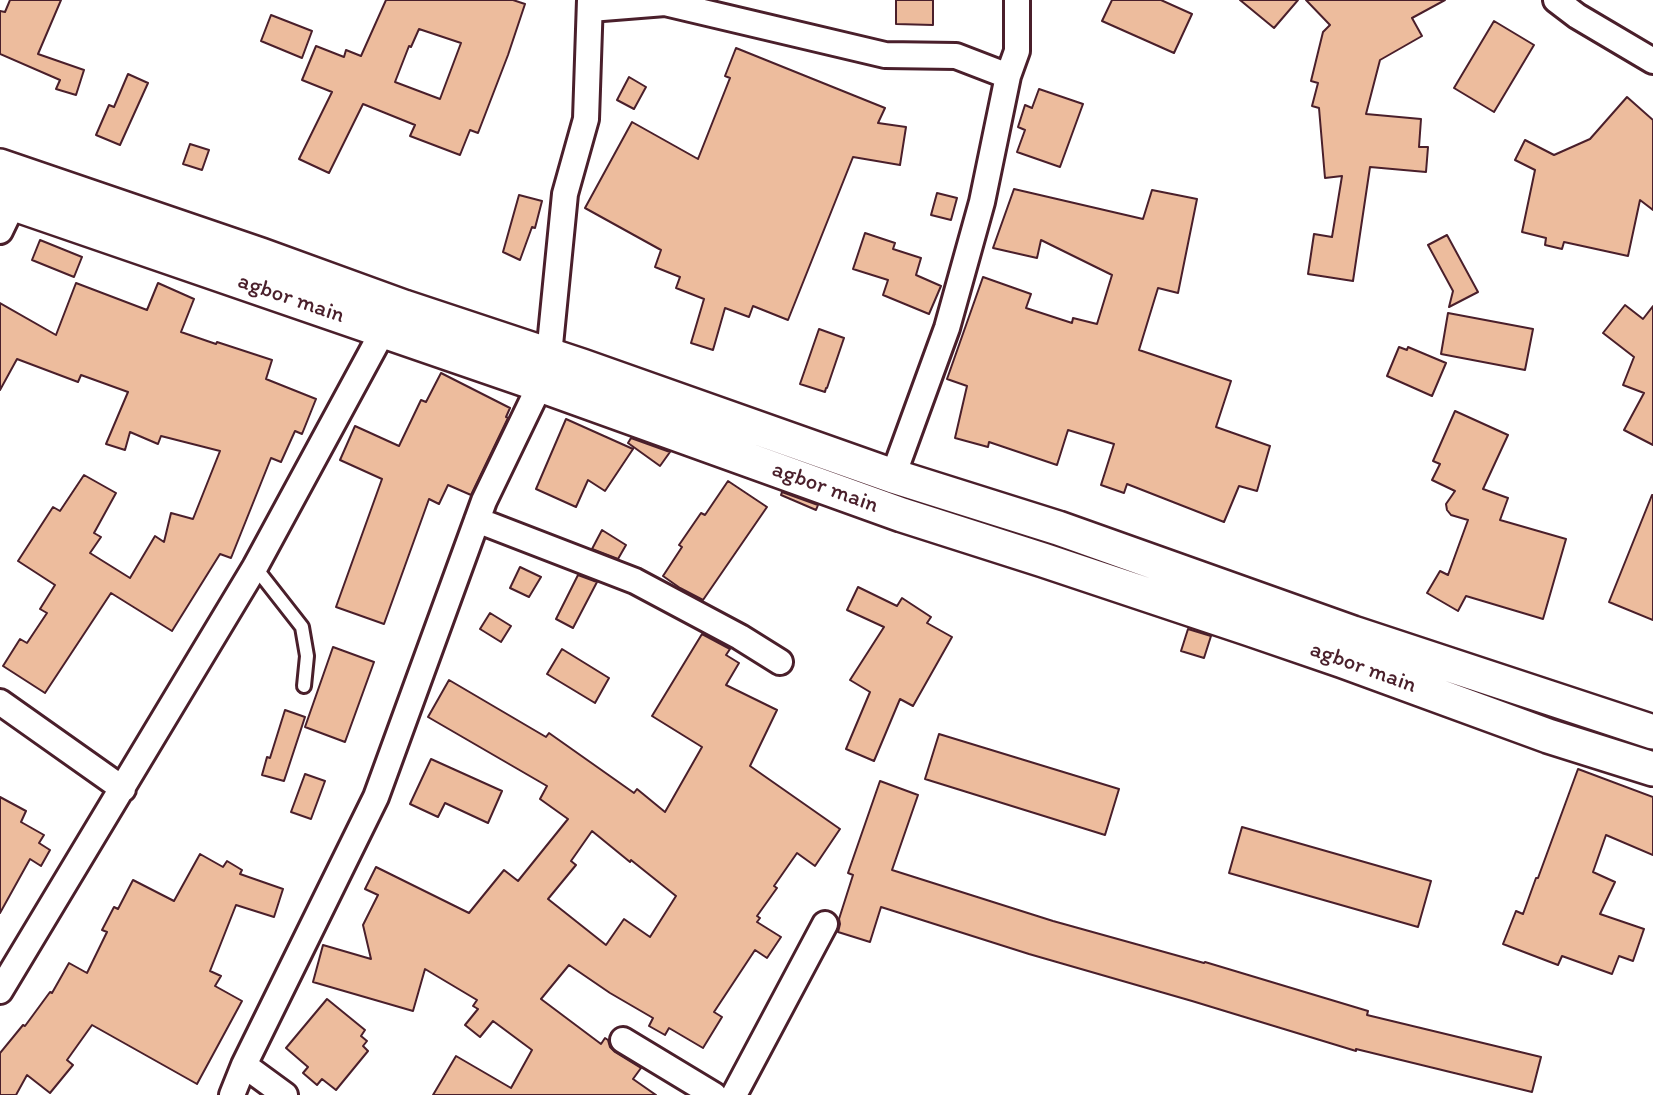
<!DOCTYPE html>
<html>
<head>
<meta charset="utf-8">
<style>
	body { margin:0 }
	canvas { display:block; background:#fff }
</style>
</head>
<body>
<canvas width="1653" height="1095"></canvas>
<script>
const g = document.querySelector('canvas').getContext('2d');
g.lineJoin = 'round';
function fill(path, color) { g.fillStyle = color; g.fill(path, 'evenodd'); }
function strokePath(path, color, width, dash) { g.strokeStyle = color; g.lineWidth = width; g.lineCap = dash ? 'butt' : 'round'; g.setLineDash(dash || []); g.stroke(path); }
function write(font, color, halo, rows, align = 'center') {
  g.font = font + ' Itim,sans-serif'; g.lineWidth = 7; g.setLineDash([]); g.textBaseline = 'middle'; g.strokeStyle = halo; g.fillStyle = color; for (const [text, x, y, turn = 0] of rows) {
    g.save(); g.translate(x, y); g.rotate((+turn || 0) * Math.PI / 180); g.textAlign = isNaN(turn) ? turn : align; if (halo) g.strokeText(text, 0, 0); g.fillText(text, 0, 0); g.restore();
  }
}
const building = new Path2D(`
	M 10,0 L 61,0 L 38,54 L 84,70 L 76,95 L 56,89 L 60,80 L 0,54 L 0,11 L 5,12 Z
	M 386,0 L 513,0 L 525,4 L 508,55 L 478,133 L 470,130 L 460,155 L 410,136 L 415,125 L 363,104 L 329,173 L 299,159 L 332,92 L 302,80 L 316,46 L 344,57 L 346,50 L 361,56 ZM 419,29 L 461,43 L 440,99 L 395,82 L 409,46 L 411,47 Z
	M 896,0 L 933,0 L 933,25 L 896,24 Z
	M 1112,0 L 1161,0 L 1192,14 L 1174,53 L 1102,21 Z
	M 1240,0 L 1298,0 L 1274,28 Z
	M 1306,0 L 1445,0 L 1412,18 L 1422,36 L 1380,60 L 1366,114 L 1421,119 L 1419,147 L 1428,147 L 1426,172 L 1370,167 L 1353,281 L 1308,274 L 1314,234 L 1332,237 L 1342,176 L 1325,178 L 1319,108 L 1312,106 L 1318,83 L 1311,81 L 1323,32 L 1330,25 Z
	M 271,15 L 312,31 L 302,58 L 261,41 Z
	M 1494,21 L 1534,45 L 1494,112 L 1454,88 Z
	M 736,48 L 885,108 L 878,123 L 906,127 L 900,165 L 853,157 L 788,320 L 753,306 L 749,317 L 725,308 L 713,350 L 691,343 L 704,299 L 676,288 L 680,277 L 655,267 L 661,250 L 585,208 L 632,122 L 698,159 L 730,78 L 725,76 Z
	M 128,74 L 148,83 L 120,145 L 96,135 L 109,105 L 114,107 Z
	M 629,77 L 646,87 L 634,109 L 617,100 Z
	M 1039,89 L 1083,104 L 1060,167 L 1017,152 L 1025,130 L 1018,127 L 1025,105 L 1032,108 Z
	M 1627,97 L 1653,120 L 1653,210 L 1640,200 L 1628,256 L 1564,242 L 1562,249 L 1545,245 L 1546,238 L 1522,232 L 1535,170 L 1515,160 L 1525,140 L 1554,155 L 1590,139 Z
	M 190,144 L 209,150 L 202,170 L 183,164 Z
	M 1014,189 L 1143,219 L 1152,190 L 1197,199 L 1178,293 L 1158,288 L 1139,350 L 1231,381 L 1216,427 L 1270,446 L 1257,491 L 1239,486 L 1224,522 L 1127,484 L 1124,493 L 1101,485 L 1114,444 L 1068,430 L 1057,465 L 989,442 L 988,447 L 955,438 L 967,386 L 947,379 L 983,277 L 1031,294 L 1026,308 L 1072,323 L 1073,318 L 1097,324 L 1112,275 L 1041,240 L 1037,258 L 993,248 Z
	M 937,193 L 957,198 L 951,220 L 931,215 Z
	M 519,195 L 542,201 L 535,228 L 532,227 L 520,260 L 503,252 Z
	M 865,233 L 895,243 L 893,249 L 921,258 L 916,275 L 941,286 L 929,314 L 883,295 L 888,280 L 853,269 Z
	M 1447,235 L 1478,292 L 1449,307 L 1453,291 L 1428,245 Z
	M 40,240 L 82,257 L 74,277 L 32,260 Z
	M 76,283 L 147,310 L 158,283 L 194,299 L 181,332 L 216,344 L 217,342 L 272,360 L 266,379 L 316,399 L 302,434 L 295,431 L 281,462 L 271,458 L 231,558 L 220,554 L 172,631 L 111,593 L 45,693 L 3,666 L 20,639 L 27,643 L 47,613 L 40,609 L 55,585 L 18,561 L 53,507 L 60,511 L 84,475 L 116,493 L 94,533 L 101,537 L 90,553 L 130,578 L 155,536 L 164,542 L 171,513 L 193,519 L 220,451 L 161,436 L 158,444 L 130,432 L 125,450 L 106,444 L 128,392 L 81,375 L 78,382 L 17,359 L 0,390 L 0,303 L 56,335 Z
	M 1625,305 L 1643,319 L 1653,306 L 1653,445 L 1624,430 L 1644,393 L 1623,385 L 1634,357 L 1603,333 Z
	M 1448,313 L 1533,329 L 1525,370 L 1441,354 Z
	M 819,329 L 844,338 L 827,388 L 826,388 L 825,392 L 800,384 Z
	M 1399,347 L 1407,350 L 1408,347 L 1446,363 L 1432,396 L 1387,376 Z
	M 441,373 L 510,408 L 506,417 L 508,418 L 471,495 L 448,485 L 439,504 L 429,499 L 384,624 L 336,607 L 382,479 L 340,460 L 355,426 L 399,446 L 421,400 L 426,402 Z
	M 1455,411 L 1508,435 L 1483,489 L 1508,498 L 1500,520 L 1566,539 L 1543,619 L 1466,596 L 1458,611 L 1427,593 L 1440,571 L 1448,575 L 1468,520 L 1451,515 L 1447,510 L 1446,504 L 1455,491 L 1432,480 L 1440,464 L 1433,461 Z
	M 566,419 L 633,449 L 605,491 L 588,480 L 576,507 L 536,489 Z
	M 631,438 L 670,452 L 660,466 L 628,443 Z
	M 728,481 L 767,507 L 703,600 L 680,588 L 663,576 L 682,547 L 679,545 L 701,513 L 705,515 Z
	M 782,492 L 818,505 L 816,510 L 781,495 Z
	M 1652,495 L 1653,495 L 1653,620 L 1609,602 Z
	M 602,530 L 626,545 L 618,559 L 592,549 Z
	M 520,567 L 541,577 L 529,597 L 510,588 Z
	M 578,575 L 597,582 L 573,628 L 556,619 Z
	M 858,587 L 897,606 L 902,598 L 931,617 L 927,623 L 952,637 L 913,706 L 900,699 L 874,761 L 846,749 L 870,692 L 850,680 L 884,627 L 847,610 Z
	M 490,613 L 511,626 L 501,642 L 480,629 Z
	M 1188,629 L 1211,636 L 1204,658 L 1181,651 Z
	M 702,634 L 730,649 L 726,655 L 739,663 L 726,685 L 777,710 L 750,766 L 840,829 L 815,866 L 797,853 L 774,886 L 777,888 L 757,916 L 760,918 L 757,922 L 781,937 L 767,958 L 755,950 L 714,1012 L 722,1017 L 703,1048 L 669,1028 L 665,1035 L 649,1026 L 653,1018 L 610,993 L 569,965 L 541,999 L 601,1044 L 605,1038 L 608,1040 L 610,1047 L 615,1052 L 641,1068 L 633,1079 L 656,1095 L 433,1095 L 456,1056 L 511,1088 L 532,1050 L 493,1021 L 480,1037 L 465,1025 L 478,1009 L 473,1006 L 477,1000 L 425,969 L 413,1011 L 313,982 L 323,945 L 371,959 L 363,925 L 378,895 L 365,889 L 376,867 L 469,913 L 504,870 L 518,881 L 568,819 L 540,799 L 547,786 L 428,717 L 449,680 L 546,737 L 549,733 L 634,793 L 637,789 L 665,812 L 702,747 L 652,716 ZM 592,831 L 630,862 L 631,860 L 676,896 L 650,937 L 624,919 L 606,945 L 548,899 L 576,865 L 571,861 Z
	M 333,647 L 374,662 L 345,742 L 305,727 Z
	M 562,649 L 609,678 L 595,703 L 547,674 Z
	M 285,710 L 305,717 L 284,781 L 262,775 L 267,757 L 270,758 Z
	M 939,734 L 1119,789 L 1105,835 L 925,779 Z
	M 431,759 L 502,791 L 488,823 L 445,803 L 438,817 L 410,804 Z
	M 1578,769 L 1653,797 L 1653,855 L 1606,835 L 1593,872 L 1615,882 L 1600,914 L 1644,929 L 1633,961 L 1619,956 L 1612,974 L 1562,956 L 1558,965 L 1503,944 L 1516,911 L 1523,914 L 1536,878 L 1538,878 Z
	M 305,774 L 325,781 L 311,819 L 291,812 Z
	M 880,781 L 918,795 L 892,870 L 1053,921 L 1204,963 L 1205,962 L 1368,1011 L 1367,1015 L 1541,1057 L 1532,1092 L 1356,1049 L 1356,1051 L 1192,1001 L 1029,954 L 881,907 L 870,942 L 838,932 L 840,924 L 839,919 L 853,875 L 848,873 Z
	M 0,797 L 26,811 L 21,822 L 44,835 L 39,843 L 50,850 L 41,866 L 30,859 L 0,913 Z
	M 1242,827 L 1431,881 L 1418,927 L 1229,873 Z
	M 200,854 L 223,867 L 227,861 L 242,870 L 240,874 L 283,889 L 274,917 L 236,905 L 210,971 L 221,976 L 215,986 L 242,1001 L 197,1084 L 92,1025 L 67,1060 L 73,1065 L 50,1093 L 27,1075 L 16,1095 L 0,1095 L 0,1053 L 23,1025 L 25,1026 L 50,992 L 52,993 L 69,963 L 87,973 L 107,932 L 102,930 L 114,907 L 118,909 L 133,880 L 174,901 Z
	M 327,999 L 365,1030 L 361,1036 L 367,1041 L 363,1046 L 368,1051 L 336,1090 L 322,1079 L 317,1085 L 303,1073 L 308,1067 L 286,1048 Z`);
const lane = new Path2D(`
	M 255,567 L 302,627 L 307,656 L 304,686`);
const street = new Path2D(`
	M 1556,0 L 1577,16 L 1653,61
	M 590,9 L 665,3 L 885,55 L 956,56 L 1008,76
	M 0,231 L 13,204
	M 549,355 L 565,194 L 586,119 L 590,0
	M 893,476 L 947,328 L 982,202 L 1008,76 L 1017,51 L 1017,0
	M 477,520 L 635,581 L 740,637 L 780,662
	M 0,702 L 123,789
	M 0,991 L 255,567 L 383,331
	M 623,1040 L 714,1095
	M 244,1065 L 285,1095
	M 232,1095 L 244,1065 L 376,797 L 484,501 L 540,385
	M 734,1095 L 825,924`);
const secondary = new Path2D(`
	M 0,166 L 261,255 L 404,307 L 582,366 L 893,476 L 1058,528 L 1353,633 L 1653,732
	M 0,199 L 529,381 L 902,515 L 1043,560 L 1250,629 L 1343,661 L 1548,736 L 1653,769`);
const streetNames = [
	["agbor main",291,299,19],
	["agbor main",825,488,20],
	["agbor main",1363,668,20]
];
fill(building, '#edbc9d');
strokePath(building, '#4a1f2b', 2);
strokePath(lane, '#4a1f2b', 18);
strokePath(street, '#4a1f2b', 30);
strokePath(secondary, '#4a1f2b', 38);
strokePath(lane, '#fff', 12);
strokePath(street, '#fff', 24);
strokePath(secondary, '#fff', 33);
write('23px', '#4a1f2b', '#fff', streetNames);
</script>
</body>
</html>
